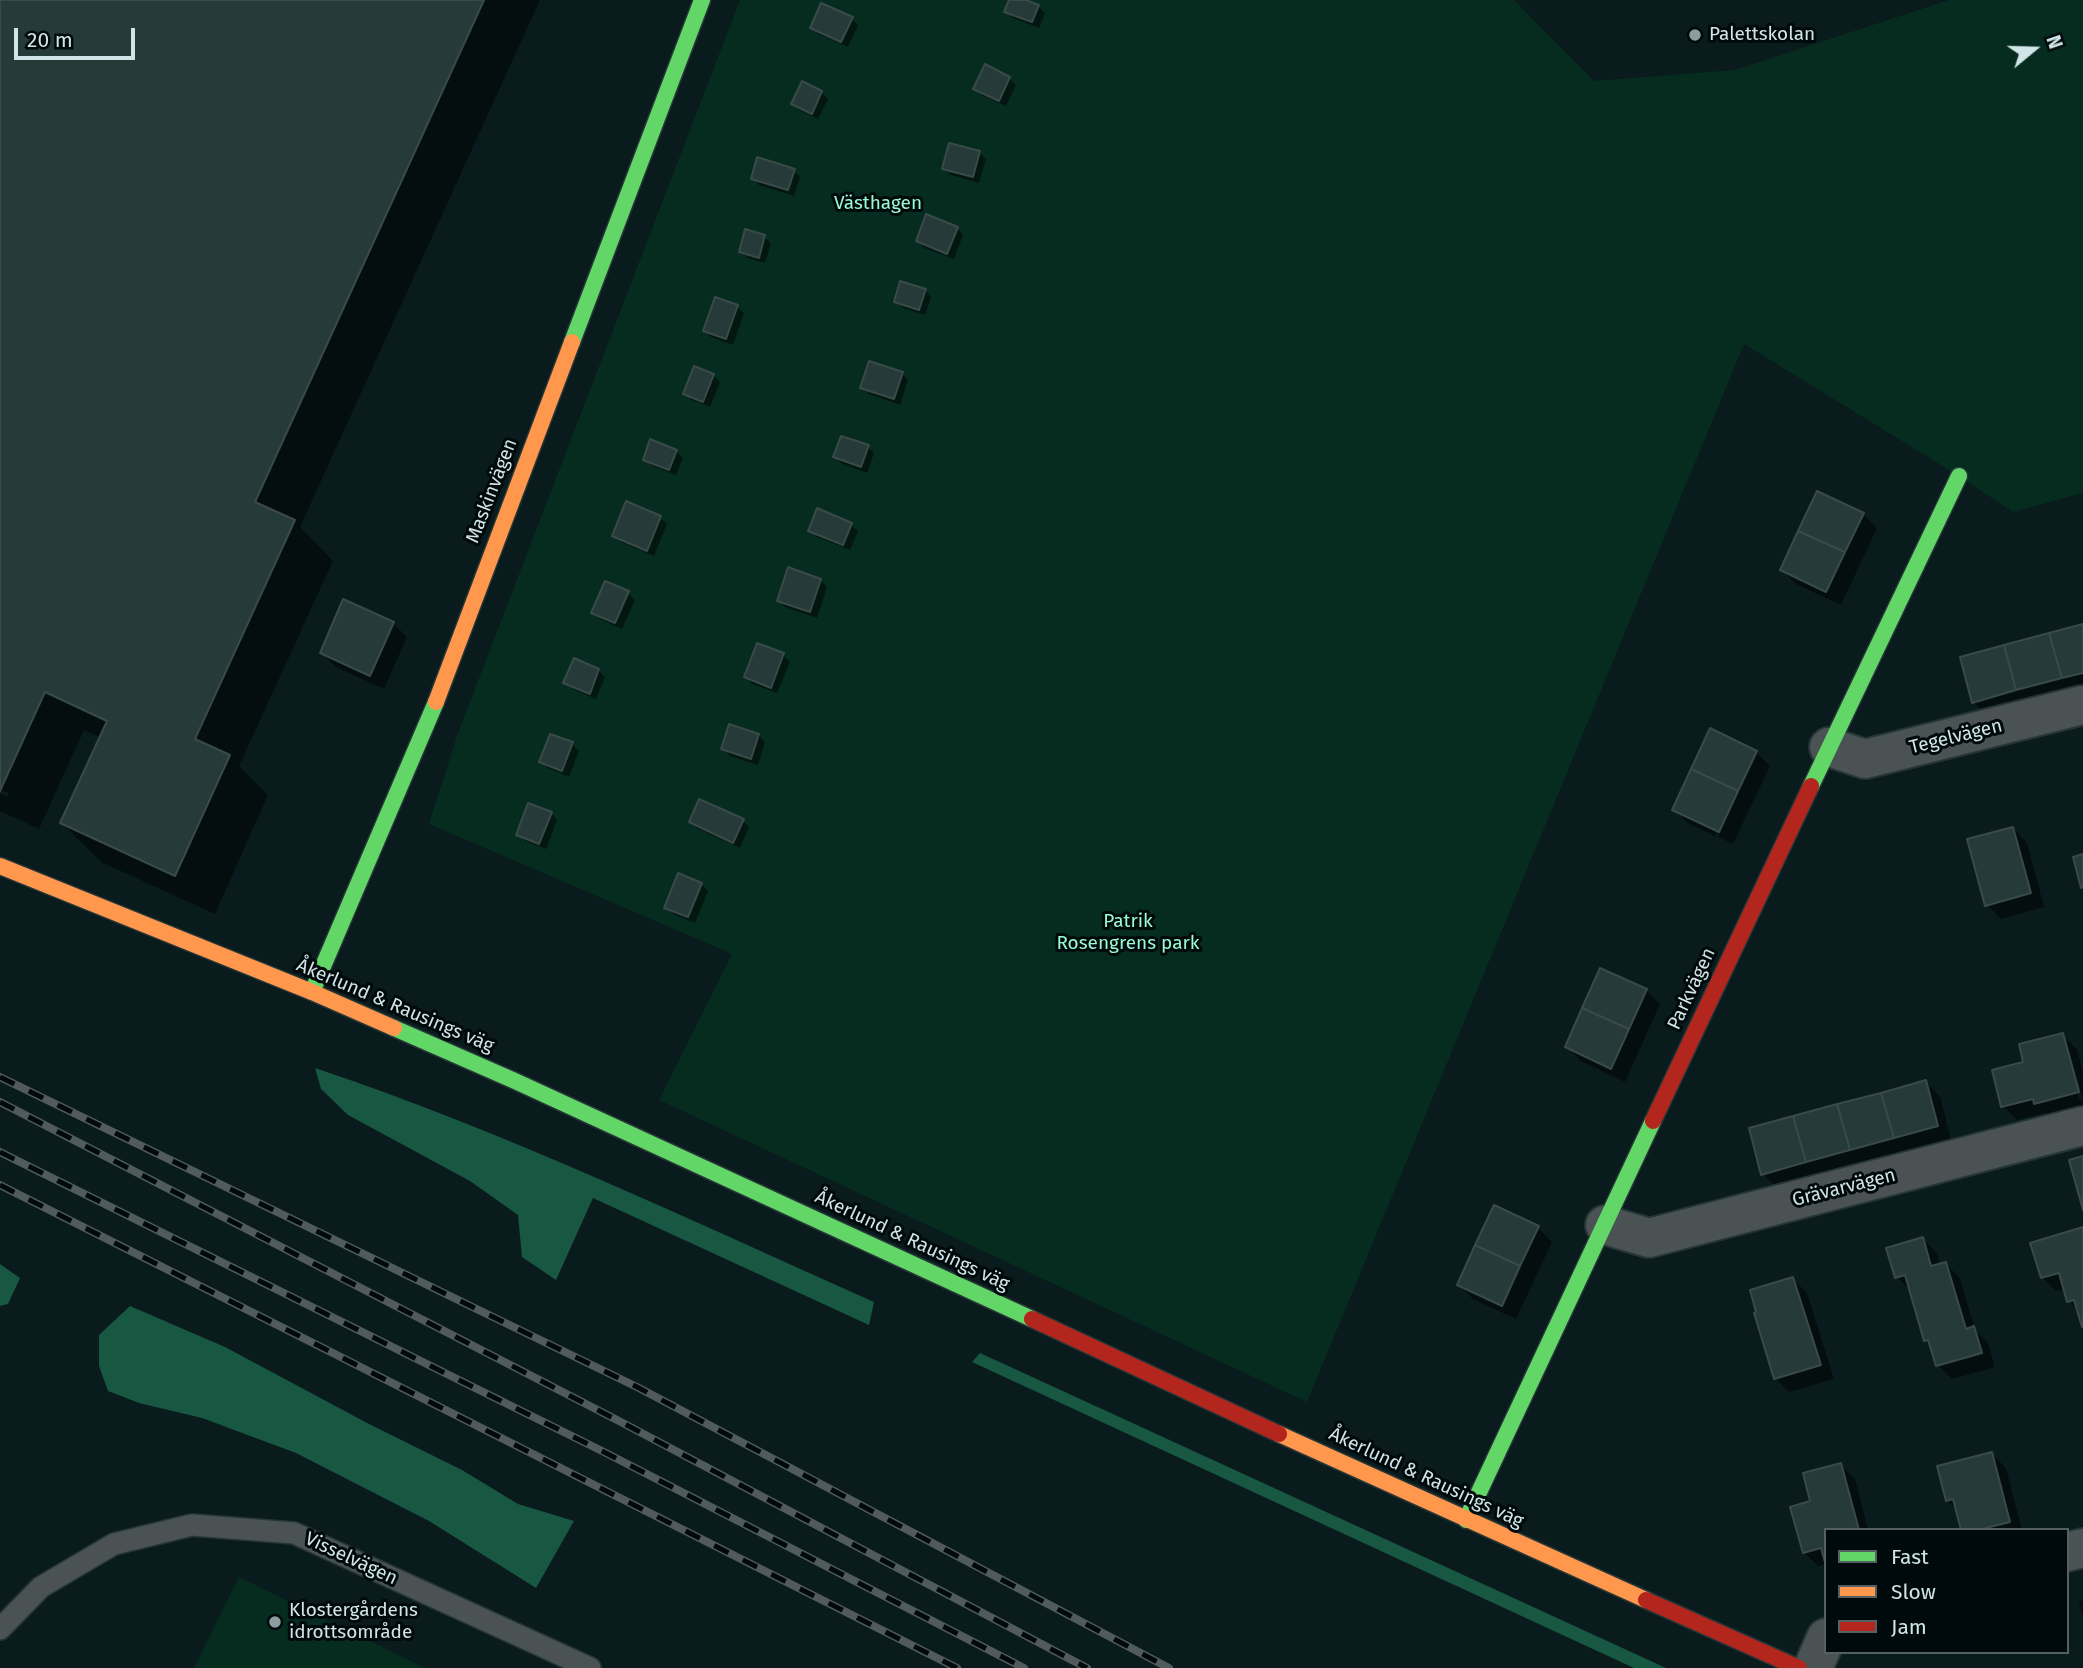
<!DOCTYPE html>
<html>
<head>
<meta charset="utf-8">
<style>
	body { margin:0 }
	#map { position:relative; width:2083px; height:1668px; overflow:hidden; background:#091b1c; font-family:"Fira Sans",sans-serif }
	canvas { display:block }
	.legend { position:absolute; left:1824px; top:1528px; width:245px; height:126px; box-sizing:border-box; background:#00090b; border:2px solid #536163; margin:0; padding:9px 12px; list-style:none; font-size:21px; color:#cfe5e7 }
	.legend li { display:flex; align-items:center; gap:14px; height:35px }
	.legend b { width:35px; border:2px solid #536163 }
	.north { position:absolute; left:1999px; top:14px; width:70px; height:70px; -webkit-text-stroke:5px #00090b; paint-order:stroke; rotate:71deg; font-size:19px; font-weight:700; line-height:28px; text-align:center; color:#cfe5e7 }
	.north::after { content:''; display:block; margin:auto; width:24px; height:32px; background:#cfe5e7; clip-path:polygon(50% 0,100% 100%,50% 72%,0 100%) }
	.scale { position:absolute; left:14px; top:28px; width:121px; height:32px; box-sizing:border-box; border:4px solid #cfe5e7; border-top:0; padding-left:9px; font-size:21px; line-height:24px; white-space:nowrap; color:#cfe5e7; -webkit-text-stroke:5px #00090b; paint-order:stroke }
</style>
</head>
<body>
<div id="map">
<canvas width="2083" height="1668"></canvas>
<ul class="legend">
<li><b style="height:9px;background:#63d668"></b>Fast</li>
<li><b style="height:9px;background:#ff974d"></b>Slow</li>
<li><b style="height:9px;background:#b3261e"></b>Jam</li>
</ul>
<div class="north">N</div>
<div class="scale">20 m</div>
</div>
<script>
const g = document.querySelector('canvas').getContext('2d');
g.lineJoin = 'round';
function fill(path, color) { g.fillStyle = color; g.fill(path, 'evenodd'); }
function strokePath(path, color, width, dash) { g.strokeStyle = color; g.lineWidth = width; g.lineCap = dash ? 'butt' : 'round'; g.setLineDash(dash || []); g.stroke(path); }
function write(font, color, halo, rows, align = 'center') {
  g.font = font + ' "Fira Sans",sans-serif'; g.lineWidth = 6; g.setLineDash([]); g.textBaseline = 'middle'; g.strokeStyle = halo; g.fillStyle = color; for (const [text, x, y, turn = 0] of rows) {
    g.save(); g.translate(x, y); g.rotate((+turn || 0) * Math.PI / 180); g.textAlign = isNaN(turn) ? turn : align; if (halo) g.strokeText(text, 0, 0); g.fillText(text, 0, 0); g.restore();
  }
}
const green = new Path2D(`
	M 740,0 L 1514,0 L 1594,81 L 1735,70 L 1949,0 L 2083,0 L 2083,493 L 2013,512 L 1959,476 L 1744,344 L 1307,1402 L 659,1100 L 732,954 L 429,824 L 458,733 Z
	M 239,1577 L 425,1668 L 194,1668 Z`);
const forest = new Path2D(`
	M 315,1068 C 506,1132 690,1220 874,1302 L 869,1325 L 593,1198 L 556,1280 L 522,1257 L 518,1215 L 470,1181 L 348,1115 L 321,1089 Z
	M 0,1264 L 20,1278 L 8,1304 L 0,1306 Z
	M 130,1306 L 225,1347 L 369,1424 L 462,1470 L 518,1504 L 574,1521 L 536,1588 L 429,1521 L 296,1453 L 202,1418 L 139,1403 L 108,1391 L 99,1366 L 99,1335 Z
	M 980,1353 L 1666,1668 L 1634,1668 L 972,1362 Z`);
const shadow = new Path2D(`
	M 0,0 L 540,0 L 300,527 L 333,561 L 239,766 L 268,795 L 215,914 L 101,862 L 62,823 L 101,738 L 84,730 L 39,829 L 0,811 L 0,793 L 7,797 L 9,793 L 0,790 Z
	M 1011,0 L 1021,0 L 1038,6 L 1045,13 L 1039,28 L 1013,18 L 1006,12 Z
	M 852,19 L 858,25 L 848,47 L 818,34 L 812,27 Z
	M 1009,78 L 1016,85 L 1006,106 L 981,95 L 975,88 Z
	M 821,92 L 828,99 L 818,119 L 799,110 L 793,104 Z
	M 979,152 L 986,159 L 979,183 L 951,175 L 944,169 Z
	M 794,171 L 800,177 L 794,196 L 759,185 L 753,178 Z
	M 957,228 L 963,235 L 954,259 L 924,248 L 918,241 Z
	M 764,237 L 771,243 L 765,263 L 748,258 L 741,251 Z
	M 925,290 L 931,297 L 925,315 L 903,308 L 896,301 Z
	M 716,299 L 737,307 L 744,313 L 733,345 L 711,337 L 705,331 Z
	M 902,373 L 908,380 L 900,405 L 869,394 L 862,388 Z
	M 713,375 L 720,382 L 710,407 L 692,400 L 685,394 Z
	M 868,447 L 874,453 L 867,473 L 842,464 L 835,457 Z
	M 676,451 L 683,458 L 676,475 L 652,466 L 645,459 Z
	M 1863,514 L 1877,528 L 1841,605 L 1796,584 L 1782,570 Z
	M 660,518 L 667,524 L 654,556 L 621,542 L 614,536 Z
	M 851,525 L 858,531 L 850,550 L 817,537 L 810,530 Z
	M 820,580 L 827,587 L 817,618 L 785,607 L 779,601 Z
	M 606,584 L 628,593 L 635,600 L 622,629 L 600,619 L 593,613 Z
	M 393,623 L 407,637 L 384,689 L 336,667 L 322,653 Z
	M 2083,625 L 2083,690 L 1988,716 L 1973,702 Z
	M 783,655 L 790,662 L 777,693 L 752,684 L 746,677 Z
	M 598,670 L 605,677 L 596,699 L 572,689 L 565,682 Z
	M 759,735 L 765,742 L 758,765 L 730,756 L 723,749 Z
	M 572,744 L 579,751 L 569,777 L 548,768 L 541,762 Z
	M 1756,752 L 1770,766 L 1733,844 L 1718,837 L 1756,755 L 1753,755 L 1715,836 L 1688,823 L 1674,809 Z
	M 551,813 L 557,820 L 546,849 L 525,841 L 518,834 Z
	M 743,821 L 749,827 L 740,848 L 698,829 L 691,822 Z
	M 2013,828 L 2027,843 L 2044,907 L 2001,919 L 1987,905 Z
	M 701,884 L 708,891 L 695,923 L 673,914 L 666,908 Z
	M 1646,990 L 1660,1004 L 1625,1082 L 1581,1061 L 1567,1047 Z
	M 2062,1035 L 2077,1049 L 2083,1073 L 2083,1100 L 2069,1049 L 2065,1049 L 2080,1101 L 2083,1100 L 2083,1109 L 2050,1117 L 2045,1113 L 2017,1120 L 2003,1106 L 2026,1063 Z
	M 1925,1082 L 1940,1096 L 1951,1140 L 1777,1188 L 1763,1174 Z
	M 1538,1228 L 1552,1242 L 1516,1319 L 1473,1299 L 1459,1285 Z
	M 2083,1229 L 2083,1323 L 2080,1312 L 2069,1301 L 2065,1289 L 2056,1291 L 2042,1277 Z
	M 1923,1239 L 1937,1253 L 1940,1266 L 1946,1264 L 1960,1278 L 1975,1330 L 1988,1343 L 1995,1367 L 1952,1379 L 1938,1365 L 1932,1347 L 1925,1340 L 1911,1291 L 1897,1277 Z
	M 1793,1279 L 1807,1293 L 1834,1379 L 1789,1392 L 1775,1378 Z
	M 1992,1454 L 2006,1468 L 2022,1530 L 1963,1530 L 1958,1511 L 1947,1500 Z
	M 1841,1465 L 1855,1479 L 1868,1530 L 1826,1530 L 1826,1564 L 1818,1566 L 1804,1552 L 1812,1503 Z
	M 2083,1600 L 2083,1616 L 2079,1602 Z`);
const building = new Path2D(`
	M 0,0 L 484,0 L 255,502 L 295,520 L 195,739 L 230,755 L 175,876 L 60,823 L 107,721 L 45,692 L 0,791 Z
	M 1009,0 L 1026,0 L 1039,5 L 1032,22 L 1004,12 Z
	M 821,3 L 853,17 L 841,42 L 810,28 Z
	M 985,64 L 1010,77 L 999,101 L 973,89 Z
	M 802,81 L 822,91 L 812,114 L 791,104 Z
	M 949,143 L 980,151 L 973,177 L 942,169 Z
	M 757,157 L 795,169 L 788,190 L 751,179 Z
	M 926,214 L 958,227 L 947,254 L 916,241 Z
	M 745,229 L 765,235 L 759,258 L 739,252 Z
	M 900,281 L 926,289 L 919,310 L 894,302 Z
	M 715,297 L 738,305 L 726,339 L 703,331 Z
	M 869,361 L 903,372 L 894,399 L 860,388 Z
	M 694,366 L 714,374 L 703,402 L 683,394 Z
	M 841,436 L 869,445 L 861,467 L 833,457 Z
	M 650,439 L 677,450 L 669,470 L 643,460 Z
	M 1817,491 L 1864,513 L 1845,552 L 1798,531 Z
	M 626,501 L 661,516 L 647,551 L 612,536 Z
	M 817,508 L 852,523 L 843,545 L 808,531 Z
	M 1798,531 L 1845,552 L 1826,592 L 1780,570 Z
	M 788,567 L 821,579 L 810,612 L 777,601 Z
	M 605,581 L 629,591 L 615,623 L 591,613 Z
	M 343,599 L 394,622 L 370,676 L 320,653 Z
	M 2083,624 L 2083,673 L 2062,678 L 2049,633 Z
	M 2049,633 L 2062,678 L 2016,690 L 2004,645 Z
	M 757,643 L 784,653 L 771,688 L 744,677 Z
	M 2004,645 L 2016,690 L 1972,703 L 1960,657 Z
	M 574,658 L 599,669 L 590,694 L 563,683 Z
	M 729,724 L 759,734 L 751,759 L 721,749 Z
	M 1710,728 L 1757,751 L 1738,791 L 1691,769 Z
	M 550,734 L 573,742 L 562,771 L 539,762 Z
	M 1691,769 L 1738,791 L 1719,832 L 1672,810 Z
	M 699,799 L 744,819 L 733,843 L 689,822 Z
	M 528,803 L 552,812 L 539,844 L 516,835 Z
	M 2013,827 L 2031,893 L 1985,906 L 1967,839 Z
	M 2083,854 L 2083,887 L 2081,888 L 2073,857 Z
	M 678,873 L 702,883 L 688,917 L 664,908 Z
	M 1600,968 L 1647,989 L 1629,1029 L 1582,1008 Z
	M 1582,1008 L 1629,1029 L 1611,1069 L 1565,1047 Z
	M 2063,1033 L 2079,1092 L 2034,1104 L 2033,1099 L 2001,1107 L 1992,1070 L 2023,1062 L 2019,1044 Z
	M 1926,1080 L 1938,1126 L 1894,1138 L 1881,1093 Z
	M 1881,1093 L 1894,1138 L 1850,1150 L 1837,1104 Z
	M 1837,1104 L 1850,1150 L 1806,1162 L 1793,1116 Z
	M 1793,1116 L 1806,1162 L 1761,1175 L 1749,1128 Z
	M 2083,1156 L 2083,1210 L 2069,1160 Z
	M 1494,1205 L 1539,1226 L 1520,1266 L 1475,1245 Z
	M 2083,1227 L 2083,1327 L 2082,1327 L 2074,1300 L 2067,1302 L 2059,1273 L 2041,1278 L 2030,1243 Z
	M 1923,1237 L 1931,1266 L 1946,1262 L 1966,1329 L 1974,1326 L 1982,1353 L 1936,1366 L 1928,1340 L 1924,1341 L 1905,1275 L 1895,1278 L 1886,1248 Z
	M 1475,1245 L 1520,1266 L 1502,1306 L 1457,1285 Z
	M 1793,1277 L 1821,1365 L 1774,1379 L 1754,1313 L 1756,1312 L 1750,1290 Z
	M 1992,1452 L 2010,1522 L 1978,1530 L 1961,1530 L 1953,1499 L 1946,1501 L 1937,1466 Z
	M 1841,1463 L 1859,1530 L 1826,1530 L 1826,1566 L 1821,1548 L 1803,1553 L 1790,1507 L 1810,1501 L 1803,1473 Z`);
const lane = new Path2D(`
	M 0,1629 L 41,1587 L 114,1544 L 192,1525 L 294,1533 L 590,1668`);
const street = new Path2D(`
	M 1829,747 L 1865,759 L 2083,705
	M 1605,1225 L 1649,1238 L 2083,1126
	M 2067,1552 L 2083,1548
	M 1813,1668 L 1826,1638`);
const fast = new Path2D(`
	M 572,342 L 702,0
	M 1811,786 L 1959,476
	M 312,992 L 436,702
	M 394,1028 L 515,1081 L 1032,1319
	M 1466,1520 L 1653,1121`);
const slow = new Path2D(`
	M 436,702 L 572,342
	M 0,866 L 312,992 L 394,1028
	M 1279,1434 L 1646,1600`);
const jam = new Path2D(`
	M 1653,1121 L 1811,786
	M 1032,1319 L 1279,1434
	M 1646,1600 L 1799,1668`);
const rail = new Path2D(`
	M 0,1077 L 639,1388 L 1169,1668
	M 0,1102 L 619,1421 L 1087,1668
	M 0,1152 L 606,1453 L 1024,1668
	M 0,1185 L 957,1668`);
const markers = [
	[1695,35,7,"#8a9ea0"],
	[275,1622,7,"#8a9ea0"]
];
const poiNames = [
	["Palettskolan",1709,35],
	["Klostergårdens",289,1611],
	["idrottsområde",289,1633]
];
const parkNames = [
	["Västhagen",878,204],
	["Patrik",1128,922],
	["Rosengrens park",1128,944]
];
const streetNames = [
	["Maskinvägen",492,491,-69],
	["Tegelvägen",1956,737,-14],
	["Parkvägen",1692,989,-65],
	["Åkerlund & Rausings väg",395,1006,23],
	["Grävarvägen",1844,1188,-14],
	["Åkerlund & Rausings väg",912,1241,25],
	["Åkerlund & Rausings väg",1426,1478,25],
	["Visselvägen",351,1559,25]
];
fill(green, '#062c1f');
fill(forest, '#185842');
fill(shadow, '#0007');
fill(building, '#253a39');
strokePath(building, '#3a4a49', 2);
strokePath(lane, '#263637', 24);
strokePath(street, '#263637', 42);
strokePath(fast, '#263637', 19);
strokePath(slow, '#263637', 19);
strokePath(jam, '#263637', 19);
strokePath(lane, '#4a5254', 21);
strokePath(street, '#4a5254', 38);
strokePath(fast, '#63d668', 16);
strokePath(slow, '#ff974d', 16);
strokePath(jam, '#b3261e', 16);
strokePath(rail, '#525b5c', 8);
strokePath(rail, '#00090b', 5, [16]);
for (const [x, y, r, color] of markers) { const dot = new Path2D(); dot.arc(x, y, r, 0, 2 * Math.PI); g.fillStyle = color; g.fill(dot); strokePath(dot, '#00090b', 2.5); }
write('19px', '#cfe5e7', '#00090b', poiNames, 'left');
write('19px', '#99fcd0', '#00090b', parkNames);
write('19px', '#cfe5e7', '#00090b', streetNames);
</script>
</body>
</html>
